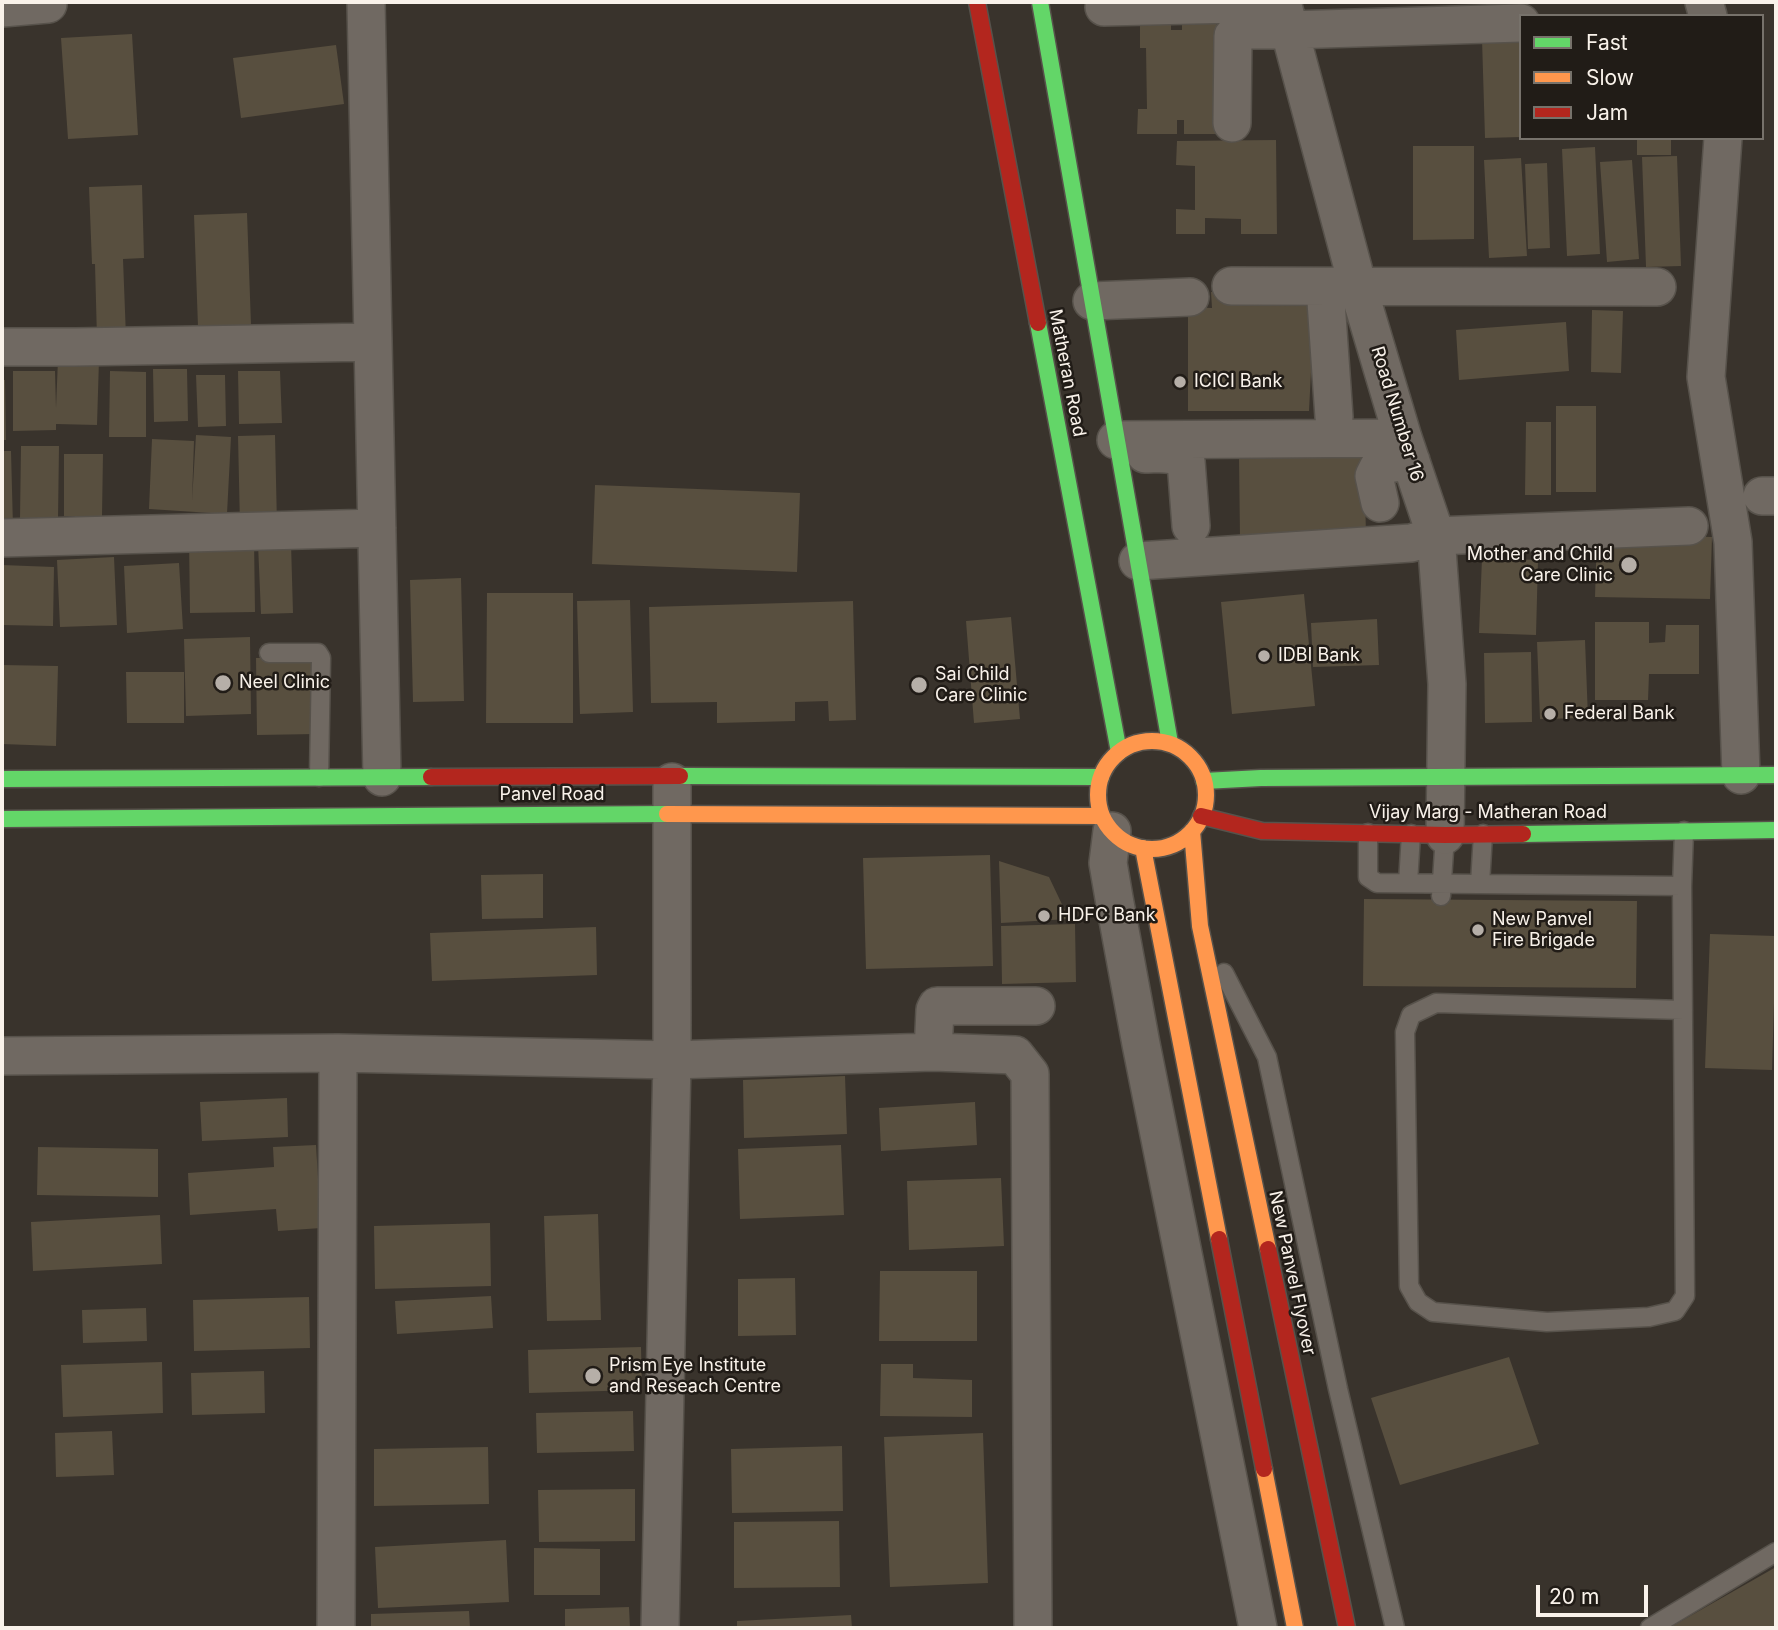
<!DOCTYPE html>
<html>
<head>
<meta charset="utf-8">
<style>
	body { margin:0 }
	#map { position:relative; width:1778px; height:1630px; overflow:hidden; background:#39332c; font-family:Inter,sans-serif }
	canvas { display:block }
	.frame { position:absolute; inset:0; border:4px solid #f9f2ea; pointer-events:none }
	.legend { position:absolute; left:1519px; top:14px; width:245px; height:126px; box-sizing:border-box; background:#211c17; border:2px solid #77726b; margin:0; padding:9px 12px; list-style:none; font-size:21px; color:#f9f2ea }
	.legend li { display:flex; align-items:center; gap:14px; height:35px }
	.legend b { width:35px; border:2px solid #77726b }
	.scale { position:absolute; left:1536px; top:1585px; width:112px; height:32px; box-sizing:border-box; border:4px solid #f9f2ea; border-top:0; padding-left:9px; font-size:21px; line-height:24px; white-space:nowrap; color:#f9f2ea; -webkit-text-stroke:5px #211c17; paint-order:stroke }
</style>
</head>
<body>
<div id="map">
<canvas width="1778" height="1630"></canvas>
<div class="frame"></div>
<ul class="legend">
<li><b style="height:9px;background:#63d668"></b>Fast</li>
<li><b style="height:9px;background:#ff974d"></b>Slow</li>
<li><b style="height:9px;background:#b3261e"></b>Jam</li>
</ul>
<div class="scale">20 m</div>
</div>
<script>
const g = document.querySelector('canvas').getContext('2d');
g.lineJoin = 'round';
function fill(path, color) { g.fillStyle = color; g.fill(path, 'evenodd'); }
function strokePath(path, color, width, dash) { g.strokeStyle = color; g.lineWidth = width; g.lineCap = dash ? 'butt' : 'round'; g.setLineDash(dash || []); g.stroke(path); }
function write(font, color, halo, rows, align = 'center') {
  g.font = font + ' Inter,sans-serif'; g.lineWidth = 5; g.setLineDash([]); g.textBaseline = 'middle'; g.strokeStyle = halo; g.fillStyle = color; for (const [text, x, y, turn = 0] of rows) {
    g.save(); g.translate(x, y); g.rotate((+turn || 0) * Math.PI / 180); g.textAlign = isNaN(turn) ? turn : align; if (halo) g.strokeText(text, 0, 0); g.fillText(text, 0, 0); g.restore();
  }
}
const building = new Path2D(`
	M 1171,17 L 1171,30 L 1182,30 L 1182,17 L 1216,17 L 1216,134 L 1184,134 L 1184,120 L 1177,120 L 1177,134 L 1137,134 L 1138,109 L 1147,109 L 1146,48 L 1140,48 L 1140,18 Z
	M 132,34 L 138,135 L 68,139 L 61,38 Z
	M 1521,38 L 1521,137 L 1485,138 L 1482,39 Z
	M 336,45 L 344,104 L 241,118 L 233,58 Z
	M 1637,138 L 1671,138 L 1671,155 L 1637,155 Z
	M 1276,140 L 1277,234 L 1241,234 L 1241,219 L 1205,218 L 1205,234 L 1176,234 L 1176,209 L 1195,210 L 1195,166 L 1176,165 L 1177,141 Z
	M 1413,146 L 1474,146 L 1474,239 L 1413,240 Z
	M 1595,147 L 1600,254 L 1567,256 L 1562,149 Z
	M 1677,156 L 1681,266 L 1646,267 L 1642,157 Z
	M 1521,158 L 1527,256 L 1489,258 L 1484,160 Z
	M 1632,160 L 1639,259 L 1607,262 L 1600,162 Z
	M 1547,163 L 1550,248 L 1528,249 L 1525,164 Z
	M 142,185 L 144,258 L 123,259 L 126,337 L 97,339 L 95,264 L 92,264 L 89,187 Z
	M 247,213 L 251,325 L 198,327 L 194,215 Z
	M 1211,292 L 1315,294 L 1309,411 L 1188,411 L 1188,307 L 1212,308 Z
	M 1592,310 L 1623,311 L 1621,373 L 1591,372 Z
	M 1566,322 L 1569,371 L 1459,380 L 1456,330 Z
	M 58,359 L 99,360 L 97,425 L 56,424 L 56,430 L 13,431 L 13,371 L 55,371 L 56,408 Z
	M 153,369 L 187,369 L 188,421 L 154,422 Z
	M 110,371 L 146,372 L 146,437 L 109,437 Z
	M 238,371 L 280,371 L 282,423 L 239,424 Z
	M 196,375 L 225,375 L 226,426 L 198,427 Z
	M 2,380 L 5,380 L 6,440 L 2,440 Z
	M 1556,406 L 1596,406 L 1596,492 L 1556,492 Z
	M 1526,422 L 1551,422 L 1551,495 L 1525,495 Z
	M 196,435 L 231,437 L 227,514 L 149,509 L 152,439 L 194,441 L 192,501 Z
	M 275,435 L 277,525 L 240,526 L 238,436 Z
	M 21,446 L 59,446 L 58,519 L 20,518 Z
	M 2,451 L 11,451 L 13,527 L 2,527 Z
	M 1364,452 L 1366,535 L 1240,538 L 1239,455 Z
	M 64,454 L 103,454 L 102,516 L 64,516 Z
	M 595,485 L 800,493 L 797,572 L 592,564 Z
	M 1597,534 L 1712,537 L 1710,599 L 1595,597 Z
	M 189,538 L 254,538 L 255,612 L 190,613 Z
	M 291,543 L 293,613 L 261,614 L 258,544 Z
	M 114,557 L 117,625 L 60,627 L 57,560 Z
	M 1482,558 L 1538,560 L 1536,635 L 1479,633 Z
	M 179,563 L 183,629 L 127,633 L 124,566 Z
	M 2,565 L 54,567 L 53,626 L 2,625 Z
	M 461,578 L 464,701 L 413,702 L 410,580 Z
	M 487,593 L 573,593 L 573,723 L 486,723 Z
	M 1304,594 L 1315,706 L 1232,714 L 1221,602 Z
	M 630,600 L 633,712 L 580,714 L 577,601 Z
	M 853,601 L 856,720 L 829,721 L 828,701 L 795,702 L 795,721 L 717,723 L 717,702 L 651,703 L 649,607 Z
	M 1011,617 L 1020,719 L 974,723 L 966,621 Z
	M 1377,619 L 1379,665 L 1313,667 L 1311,623 Z
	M 1595,622 L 1649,622 L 1649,643 L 1665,642 L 1666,625 L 1699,625 L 1699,674 L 1649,674 L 1648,700 L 1595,700 Z
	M 250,637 L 251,714 L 186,716 L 184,639 Z
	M 1585,640 L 1588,718 L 1540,719 L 1537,642 Z
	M 1531,652 L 1532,722 L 1485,723 L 1484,653 Z
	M 314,657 L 316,734 L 257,735 L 256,658 Z
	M 2,665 L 58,666 L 56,746 L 2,744 Z
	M 126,672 L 184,672 L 184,723 L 127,723 Z
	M 990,855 L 993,966 L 866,969 L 863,858 Z
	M 999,861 L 1049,877 L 1069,919 L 1001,923 Z
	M 543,874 L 543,918 L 482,919 L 481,875 Z
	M 1364,899 L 1637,901 L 1636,988 L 1363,986 Z
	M 1075,924 L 1076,982 L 1002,984 L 1001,926 Z
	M 596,927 L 597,975 L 432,981 L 430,933 Z
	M 1710,934 L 1776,936 L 1772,1070 L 1705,1068 Z
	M 845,1076 L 847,1134 L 744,1138 L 743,1080 Z
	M 287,1098 L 288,1137 L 202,1141 L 200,1102 Z
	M 975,1102 L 977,1145 L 881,1151 L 879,1108 Z
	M 316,1145 L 321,1228 L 278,1231 L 276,1209 L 190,1215 L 188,1173 L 274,1167 L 273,1147 Z
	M 841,1145 L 844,1215 L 740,1219 L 738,1149 Z
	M 38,1147 L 158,1149 L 158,1197 L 37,1195 Z
	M 1001,1178 L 1004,1246 L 909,1250 L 907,1181 Z
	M 598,1214 L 601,1320 L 547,1321 L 544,1216 Z
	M 160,1215 L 162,1264 L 33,1271 L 31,1222 Z
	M 490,1223 L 491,1286 L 375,1289 L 374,1226 Z
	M 880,1271 L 977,1271 L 977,1341 L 879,1341 Z
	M 795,1278 L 796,1335 L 738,1336 L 738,1279 Z
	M 491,1296 L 493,1328 L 397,1334 L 395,1301 Z
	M 309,1297 L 310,1348 L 194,1351 L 193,1300 Z
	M 146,1308 L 147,1341 L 83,1343 L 82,1310 Z
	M 641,1347 L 642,1390 L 529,1393 L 528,1350 Z
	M 1509,1357 L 1539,1444 L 1400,1485 L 1371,1398 Z
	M 162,1362 L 163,1413 L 63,1417 L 61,1365 Z
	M 881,1364 L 913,1364 L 913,1378 L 972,1380 L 972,1417 L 880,1416 Z
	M 264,1371 L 265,1413 L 192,1415 L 191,1373 Z
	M 633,1411 L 634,1451 L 537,1453 L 536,1413 Z
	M 112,1431 L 114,1475 L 56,1477 L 55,1433 Z
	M 983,1433 L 988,1583 L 890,1587 L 884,1437 Z
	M 842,1446 L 843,1511 L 732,1513 L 731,1449 Z
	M 488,1447 L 489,1504 L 374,1506 L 374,1449 Z
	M 635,1489 L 635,1541 L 539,1542 L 538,1490 Z
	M 839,1521 L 840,1587 L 734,1588 L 734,1522 Z
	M 506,1540 L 509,1602 L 378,1608 L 375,1547 Z
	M 534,1548 L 600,1549 L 600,1595 L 534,1595 Z
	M 1776,1567 L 1776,1628 L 1669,1628 Z
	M 629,1607 L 630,1628 L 565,1628 L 565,1609 Z
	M 469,1611 L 470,1628 L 371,1628 L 371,1614 Z
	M 851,1615 L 852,1628 L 737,1628 L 737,1621 Z`);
const lane = new Path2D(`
	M 269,653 L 318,653 L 321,658 L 319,777
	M 1368,833 L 1368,877 L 1377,883 L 1682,886 L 1685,1296 L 1675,1311 L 1649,1317 L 1547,1322 L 1433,1312 L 1418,1302 L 1409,1286 L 1405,1032 L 1411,1015 L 1436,1003 L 1683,1010
	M 1408,883 L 1411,834
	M 1480,884 L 1483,834
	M 1682,886 L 1684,831
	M 1441,896 L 1445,835
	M 1224,973 L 1267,1057 L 1338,1389 L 1395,1628
	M 1650,1628 L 1776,1552`);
const street = new Path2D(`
	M 366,2 L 382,777
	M 1282,2 L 1358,287 L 1403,438 L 1436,536 L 1447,684 L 1445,835
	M 1704,2 L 1708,16
	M 1104,7 L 1282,3
	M 2,8 L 48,4
	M 1232,123 L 1233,36 L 1243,30 L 1289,30 L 1521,23
	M 1723,138 L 1706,377 L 1733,542 L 1741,775
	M 1231,286 L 1657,287
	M 1325,287 L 1334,417
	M 1092,301 L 1190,297
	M 2,347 L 75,347 L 373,342
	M 1116,440 L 1403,438
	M 1145,454 C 1159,454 1175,451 1186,461 L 1191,526
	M 1762,496 L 1776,496
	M 1380,503 L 1374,476 L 1378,468 L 1387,464 L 1411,461
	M 2,538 L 377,528
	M 1138,561 L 1411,543 L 1436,536 L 1689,526
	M 1112,831 L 1108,863 L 1114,898 L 1141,1044 L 1258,1628
	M 933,1052 L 935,1010 L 937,1006 L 1036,1006
	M 2,1056 L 338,1053 L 672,1060 L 933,1052 L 1015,1055 L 1030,1074 L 1033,1628
	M 336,1628 L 338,1053
	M 660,1628 L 672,1060 L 672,782`);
const fast = new Path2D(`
	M 1040,2 L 1170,743
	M 1038,323 L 1119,752
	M 680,776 L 1101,777
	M 2,779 L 431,777
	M 1204,781 L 1261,778 L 1776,775
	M 2,819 L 667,814
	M 1523,834 L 1776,830`);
const slow = new Path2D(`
	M1098 795a54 54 0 1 1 108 0a54 54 0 1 1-108 0Z
	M 667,814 L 1102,816
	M 1192,831 L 1200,926 L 1268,1249
	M 1143,848 L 1219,1239
	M 1264,1469 L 1295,1628`);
const jam = new Path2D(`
	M 977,2 L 1038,323
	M 431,777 L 680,776
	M 1201,816 L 1262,831 L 1445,835 L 1523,834
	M 1219,1239 L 1264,1469
	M 1268,1249 L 1347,1628`);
const markers = [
	[1180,382,7,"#b6afa8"],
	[1629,565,9,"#b6afa8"],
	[1264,656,7,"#b6afa8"],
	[223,683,9,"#b6afa8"],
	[919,685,9,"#b6afa8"],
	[1550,714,7,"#b6afa8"],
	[1044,916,7,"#b6afa8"],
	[1478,930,7,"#b6afa8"],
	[593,1376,9,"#b6afa8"]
];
const streetNames = [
	["Matheran Road",1067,373,79],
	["Road Number 16",1397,414,73],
	["Panvel Road",552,795],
	["Vijay Marg - Matheran Road",1488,813],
	["New Panvel Flyover",1292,1273,78]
];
const poiNames = [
	["ICICI Bank",1194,382],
	["Mother and Child",1613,555,"right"],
	["Care Clinic",1613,576,"right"],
	["IDBI Bank",1278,656],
	["Sai Child",935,675],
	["Care Clinic",935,696],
	["Neel Clinic",239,683],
	["Federal Bank",1564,714],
	["HDFC Bank",1058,916],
	["New Panvel",1492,920],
	["Fire Brigade",1492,941],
	["Prism Eye Institute",609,1366],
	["and Reseach Centre",609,1387]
];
fill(building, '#584f3f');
strokePath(lane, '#57524b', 21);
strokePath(street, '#57524b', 40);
strokePath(fast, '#57524b', 19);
strokePath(slow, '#57524b', 19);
strokePath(jam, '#57524b', 19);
strokePath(lane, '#706962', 18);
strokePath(street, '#706962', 37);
strokePath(fast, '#63d668', 16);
strokePath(slow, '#ff974d', 16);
strokePath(jam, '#b3261e', 16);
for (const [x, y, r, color] of markers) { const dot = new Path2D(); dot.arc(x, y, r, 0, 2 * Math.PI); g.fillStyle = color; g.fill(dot); strokePath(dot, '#211c17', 2.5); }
write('18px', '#f9f2ea', '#211c17', streetNames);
write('18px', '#f9f2ea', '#211c17', poiNames, 'left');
</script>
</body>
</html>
